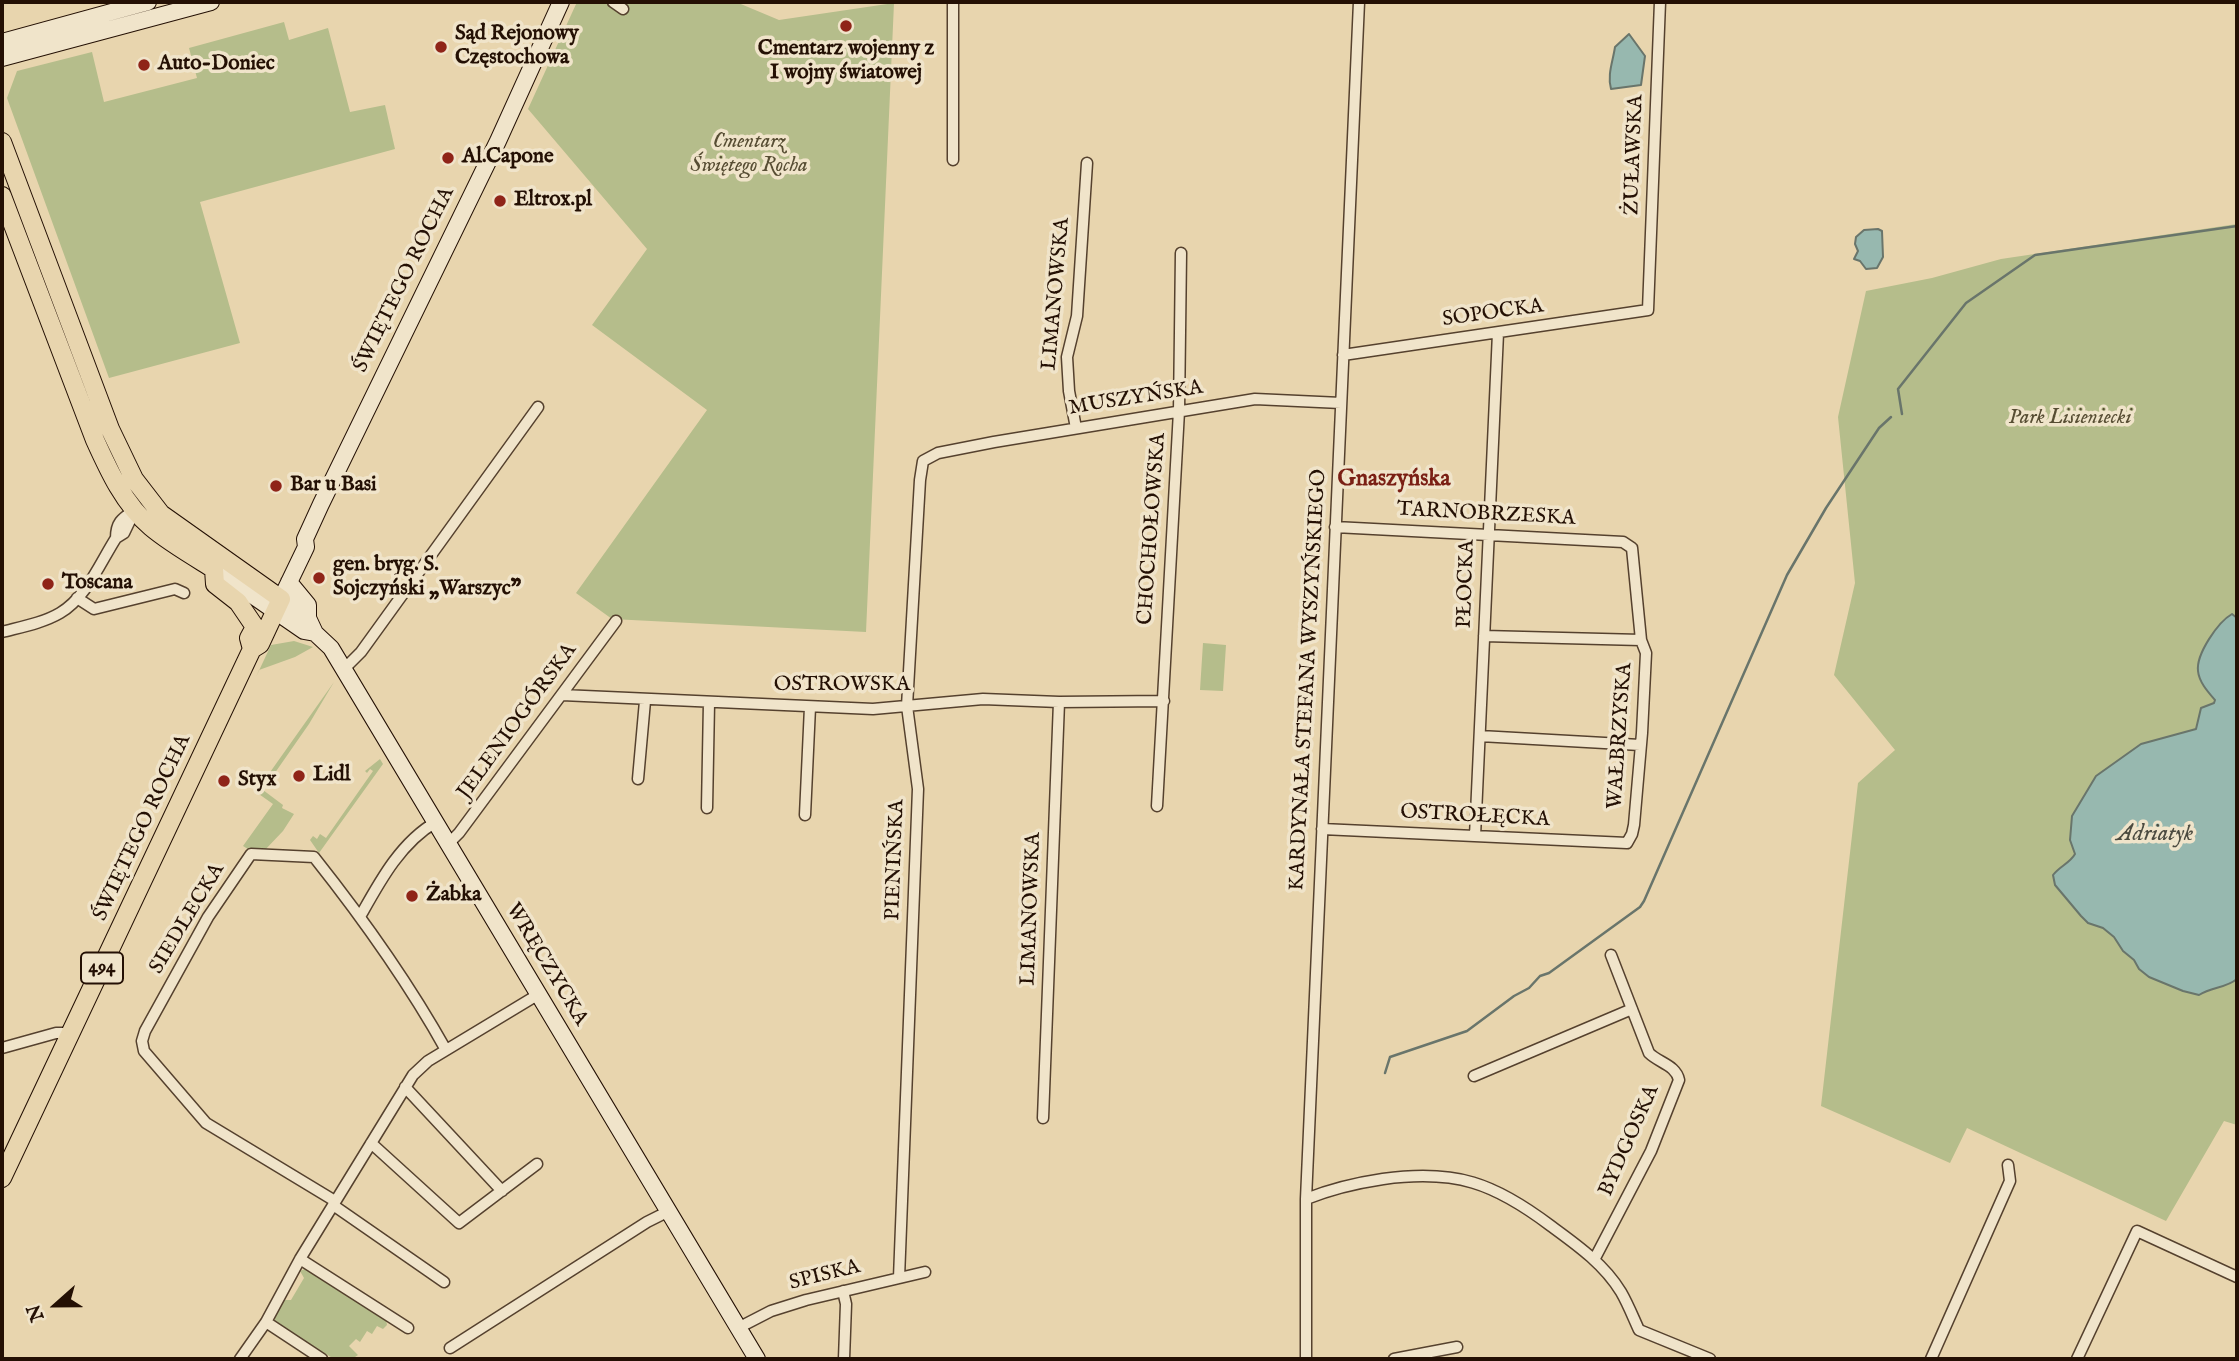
<!DOCTYPE html>
<html>
<head>
<meta charset="utf-8">
<style>
	body { margin:0 }
	#map { position:relative; width:2239px; height:1361px; overflow:hidden; background:#e8d5ae; font-family:"IM FELL English",serif }
	canvas { display:block }
	.frame { position:absolute; inset:0; border:4px solid #241004; pointer-events:none }
	.north { position:absolute; left:21px; top:1270px; width:70px; height:70px; -webkit-text-stroke:5px #f0e4ca; paint-order:stroke; rotate:249deg; font-size:19px; font-weight:700; line-height:28px; text-align:center; color:#241004 }
	.north::after { content:''; display:block; margin:auto; width:24px; height:32px; background:#241004; clip-path:polygon(50% 0,100% 100%,50% 72%,0 100%) }
</style>
</head>
<body>
<div id="map">
<canvas width="2239" height="1361"></canvas>
<div class="frame"></div>
<div class="north">N</div>
</div>
<script>
const g = document.querySelector('canvas').getContext('2d');
g.lineJoin = 'round';
function fill(path, color) { g.fillStyle = color; g.fill(path, 'evenodd'); }
function strokePath(path, color, width, dash) { g.strokeStyle = color; g.lineWidth = width; g.lineCap = dash ? 'butt' : 'round'; g.setLineDash(dash || []); g.stroke(path); }
function write(font, color, halo, rows, align = 'center') {
  g.font = font + ' "IM FELL English",serif'; g.lineWidth = 7; g.setLineDash([]); g.textBaseline = 'middle'; g.strokeStyle = halo; g.fillStyle = color; for (const [text, x, y, turn = 0] of rows) {
    g.save(); g.translate(x, y); g.rotate((+turn || 0) * Math.PI / 180); g.textAlign = isNaN(turn) ? turn : align; if (halo) g.strokeText(text, 0, 0); g.fillText(text, 0, 0); g.restore();
  }
}
const green = new Path2D(`
	M 577,2 L 736,2 L 779,20 L 894,3 L 866,632 L 612,619 L 576,593 L 707,410 L 592,325 L 647,249 L 528,109 Z
	M 284,22 L 289,40 L 328,28 L 350,112 L 385,105 L 395,149 L 200,202 L 240,343 L 109,378 L 7,98 L 17,71 L 92,52 L 104,102 L 197,78 L 189,48 Z
	M 2237,224 L 2237,1125 L 2224,1121 L 2166,1221 L 1967,1128 L 1950,1163 L 1821,1106 L 1858,783 L 1895,750 L 1834,675 L 1855,583 L 1838,417 L 1866,291 L 1932,278 L 2001,259 Z
	M 294,641 L 313,647 L 295,657 L 259,670 L 256,677 L 271,645 Z
	M 1203,643 L 1226,645 L 1223,691 L 1200,690 Z
	M 334,682 L 309,724 L 263,790 L 283,805 L 282,808 L 294,814 L 283,831 L 264,851 L 251,851 L 243,846 L 273,804 L 256,792 Z
	M 380,759 L 383,764 L 319,853 L 310,840 L 313,836 L 317,839 L 320,834 L 326,838 L 373,771 L 370,769 L 367,773 L 365,771 Z
	M 307,1268 L 386,1319 L 387,1325 L 383,1329 L 377,1326 L 372,1334 L 367,1331 L 360,1342 L 356,1339 L 349,1346 L 358,1355 L 352,1359 L 334,1359 L 275,1322 L 274,1317 L 282,1300 L 291,1300 L 304,1278 L 300,1271 Z`);
const water = new Path2D(`
	M 1629,34 L 1645,56 L 1641,85 L 1611,89 C 1607,75 1613,61 1615,47 Z
	M 1878,229 L 1882,231 L 1883,257 L 1877,268 L 1866,269 L 1860,261 L 1854,259 L 1858,251 L 1855,244 L 1856,237 L 1864,230 Z
	M 2232,614 L 2237,618 L 2237,979 C 2226,988 2212,987 2199,995 L 2183,991 L 2149,977 L 2139,969 L 2134,960 L 2123,951 L 2114,937 L 2103,928 L 2088,923 L 2081,916 L 2055,885 L 2053,875 C 2060,866 2070,863 2075,854 L 2070,840 L 2072,816 L 2096,776 L 2141,744 L 2196,729 L 2201,708 L 2214,703 L 2215,700 C 2208,692 2199,682 2198,671 C 2196,654 2218,622 2232,614 Z`);
const stream = new Path2D(`
	M 1902,414 L 1898,389 L 1966,303 L 2035,255 L 2237,226
	M 1385,1073 L 1390,1057 L 1467,1031 L 1514,996 L 1529,988 L 1540,976 L 1549,973 L 1640,907 L 1644,901 L 1787,575 L 1826,508 L 1879,428 L 1891,417`);
const street = new Path2D(`
	M 613,2 L 623,9
	M 953,160 L 953,2
	M 1343,355 L 1648,310 L 1660,2
	M 1076,428 L 1069,391 L 1067,357 L 1077,316 L 1087,163
	M 116,538 C 116,521 123,518 136,509
	M 77,598 L 94,609 L 175,589 L 184,593
	M 2,632 C 21,627 43,623 60,613 C 86,598 100,563 116,538 L 124,533 L 135,510
	M 1484,636 L 1641,640
	M 344,669 L 361,652 L 538,407
	M 562,695 L 873,709 L 983,699 L 1059,702 L 1164,701
	M 1480,736 L 1640,745
	M 638,779 L 645,701
	M 1157,806 L 1179,411 L 1181,253
	M 707,808 L 709,703
	M 805,815 L 810,707
	M 1322,829 L 1627,843 L 1632,834 L 1634,825 L 1642,733 L 1646,653 L 1641,640 L 1632,548 L 1623,542 L 1335,527
	M 1475,836 L 1498,333
	M 449,843 L 459,833 L 616,621
	M 361,915 C 380,881 401,842 436,822
	M 2,1048 L 56,1033 L 71,1033
	M 1474,1076 L 1632,1009
	M 405,1087 L 502,1191
	M 1043,1118 L 1059,702
	M 371,1143 L 459,1223 L 537,1164
	M 1306,1199 C 1331,1189 1356,1183 1383,1179 C 1456,1169 1494,1183 1551,1226 C 1577,1245 1604,1264 1621,1292 C 1628,1304 1633,1317 1639,1330 L 1710,1359
	M 335,1201 L 206,1123 L 144,1051 L 142,1041 L 145,1031 L 208,917 L 251,854 L 314,857 C 364,920 407,980 446,1050
	M 333,1205 L 444,1282
	M 300,1259 L 408,1328
	M 1594,1260 L 1651,1151 L 1679,1080 C 1676,1065 1659,1063 1649,1053 L 1611,955
	M 899,1278 L 918,789 L 907,706 L 920,480 L 923,461 L 938,453 L 994,442 L 1255,399 L 1341,403
	M 843,1291 L 846,1304 L 844,1359
	M 266,1322 L 322,1359
	M 738,1328 L 771,1311 L 806,1300 L 925,1272
	M 450,1348 L 647,1222 L 669,1211
	M 240,1359 L 266,1322 L 300,1259 L 413,1075 L 428,1061 L 539,994
	M 1306,1359 L 1306,1199 L 1359,2
	M 1394,1359 L 1457,1347
	M 1931,1359 L 2010,1181 L 2008,1165
	M 2077,1359 L 2137,1231 L 2237,1277`);
const secondary = new Path2D(`
	M 561,2 L 498,141 L 321,504 L 305,539 L 306,547 L 281,599 L 308,618 L 315,633 L 331,648 L 757,1359
	M 2,42 L 148,2
	M 2,58 L 211,2
	M 214,569 L 304,631 L 315,633
	M 289,582 L 308,605 L 308,618`);
const primary = new Path2D(`
	M 2,142 L 110,429 L 134,479 L 161,514 L 281,599 L 260,644 L 252,649 L 2,1178
	M 2,196 L 95,440 C 109,471 124,504 151,527 C 170,543 193,556 214,569 L 215,584 L 238,602 L 255,627 L 249,638 L 252,649`);
const markers = [
	[846,26,7,"#8f2418"],
	[441,47,7,"#8f2418"],
	[144,65,7,"#8f2418"],
	[448,158,7,"#8f2418"],
	[500,201,7,"#8f2418"],
	[276,486,7,"#8f2418"],
	[319,578,7,"#8f2418"],
	[48,584,7,"#8f2418"],
	[299,776,7,"#8f2418"],
	[224,781,7,"#8f2418"],
	[412,896,7,"#8f2418"]
];
const shields = [
	[102,968,42]
];
const shieldNames = [
	["494",102,968]
];
const poiNames = [
	["Sąd Rejonowy",455,35],
	["Częstochowa",455,59],
	["Cmentarz wojenny z",846,50,"center"],
	["I wojny światowej",846,74,"center"],
	["Auto-Doniec",158,65],
	["Al.Capone",462,158],
	["Eltrox.pl",514,201],
	["Bar u Basi",290,486],
	["gen. bryg. S.",333,566],
	["Sojczyński „Warszyc\"",333,590],
	["Toscana",62,584],
	["Lidl",313,776],
	["Styx",238,781],
	["Żabka",426,896]
];
const parkNames = [
	["Cmentarz",749,143],
	["Świętego Rocha",749,167],
	["Park Lisieniecki",2070,419]
];
const streetNames = [
	["ŻUŁAWSKA",1635,155,-88],
	["ŚWIĘTEGO ROCHA",405,280,-64],
	["LIMANOWSKA",1057,294,-85],
	["SOPOCKA",1493,314,-8],
	["MUSZYŃSKA",1136,399,-9],
	["TARNOBRZESKA",1486,515,3],
	["CHOCHOŁOWSKA",1153,529,-86],
	["PŁOCKA",1467,584,-88],
	["KARDYNAŁA STEFANA WYSZYŃSKIEGO",1309,680,-87],
	["OSTROWSKA",842,686],
	["JELENIOGÓRSKA",518,722,-54],
	["WAŁBRZYSKA",1621,736,-86],
	["OSTROŁĘCKA",1475,817,3],
	["ŚWIĘTEGO ROCHA",143,828,-65],
	["PIENIŃSKA",896,860,-88],
	["LIMANOWSKA",1032,909,-88],
	["SIEDLECKA",188,919,-59],
	["WRĘCZYCKA",546,965,59],
	["BYDGOSKA",1630,1141,-66],
	["SPISKA",825,1276,-14]
];
const neighbourhoodNames = [
	["Gnaszyńska",1394,480]
];
const waterNames = [
	["Adriatyk",2155,835]
];
fill(green, '#b5bd8b');
fill(water, '#97b8af');
strokePath(water, '#69756b', 2);
strokePath(stream, '#69756b', 2.5);
strokePath(street, '#55412e', 13);
strokePath(secondary, '#241004', 18);
strokePath(primary, '#241004', 20);
strokePath(street, '#f0e4ca', 10);
strokePath(secondary, '#f0e4ca', 16);
strokePath(primary, '#e8d5ae', 18);
for (const [x, y, r, color] of markers) { const dot = new Path2D(); dot.arc(x, y, r, 0, 2 * Math.PI); g.fillStyle = color; g.fill(dot); strokePath(dot, '#f0e4ca', 2.5); }
for (const [x, y, w] of shields) { const box = new Path2D(); box.roundRect(x - w / 2, y - 15.5, w, 31, 5); g.fillStyle = '#f0e4ca'; g.fill(box); strokePath(box, '#241004', 2); }
write('bold 19px', '#241004', null, shieldNames);
write('bold 21px', '#241004', '#f0e4ca', poiNames, 'left');
write('italic 21px', '#574d33', '#f0e4ca', parkNames);
write('21px', '#241004', '#f0e4ca', streetNames);
write('bold 23px', '#7a1f14', '#f0e4ca', neighbourhoodNames);
write('italic 23px', '#4c4b40', '#f0e4ca', waterNames);
</script>
</body>
</html>
